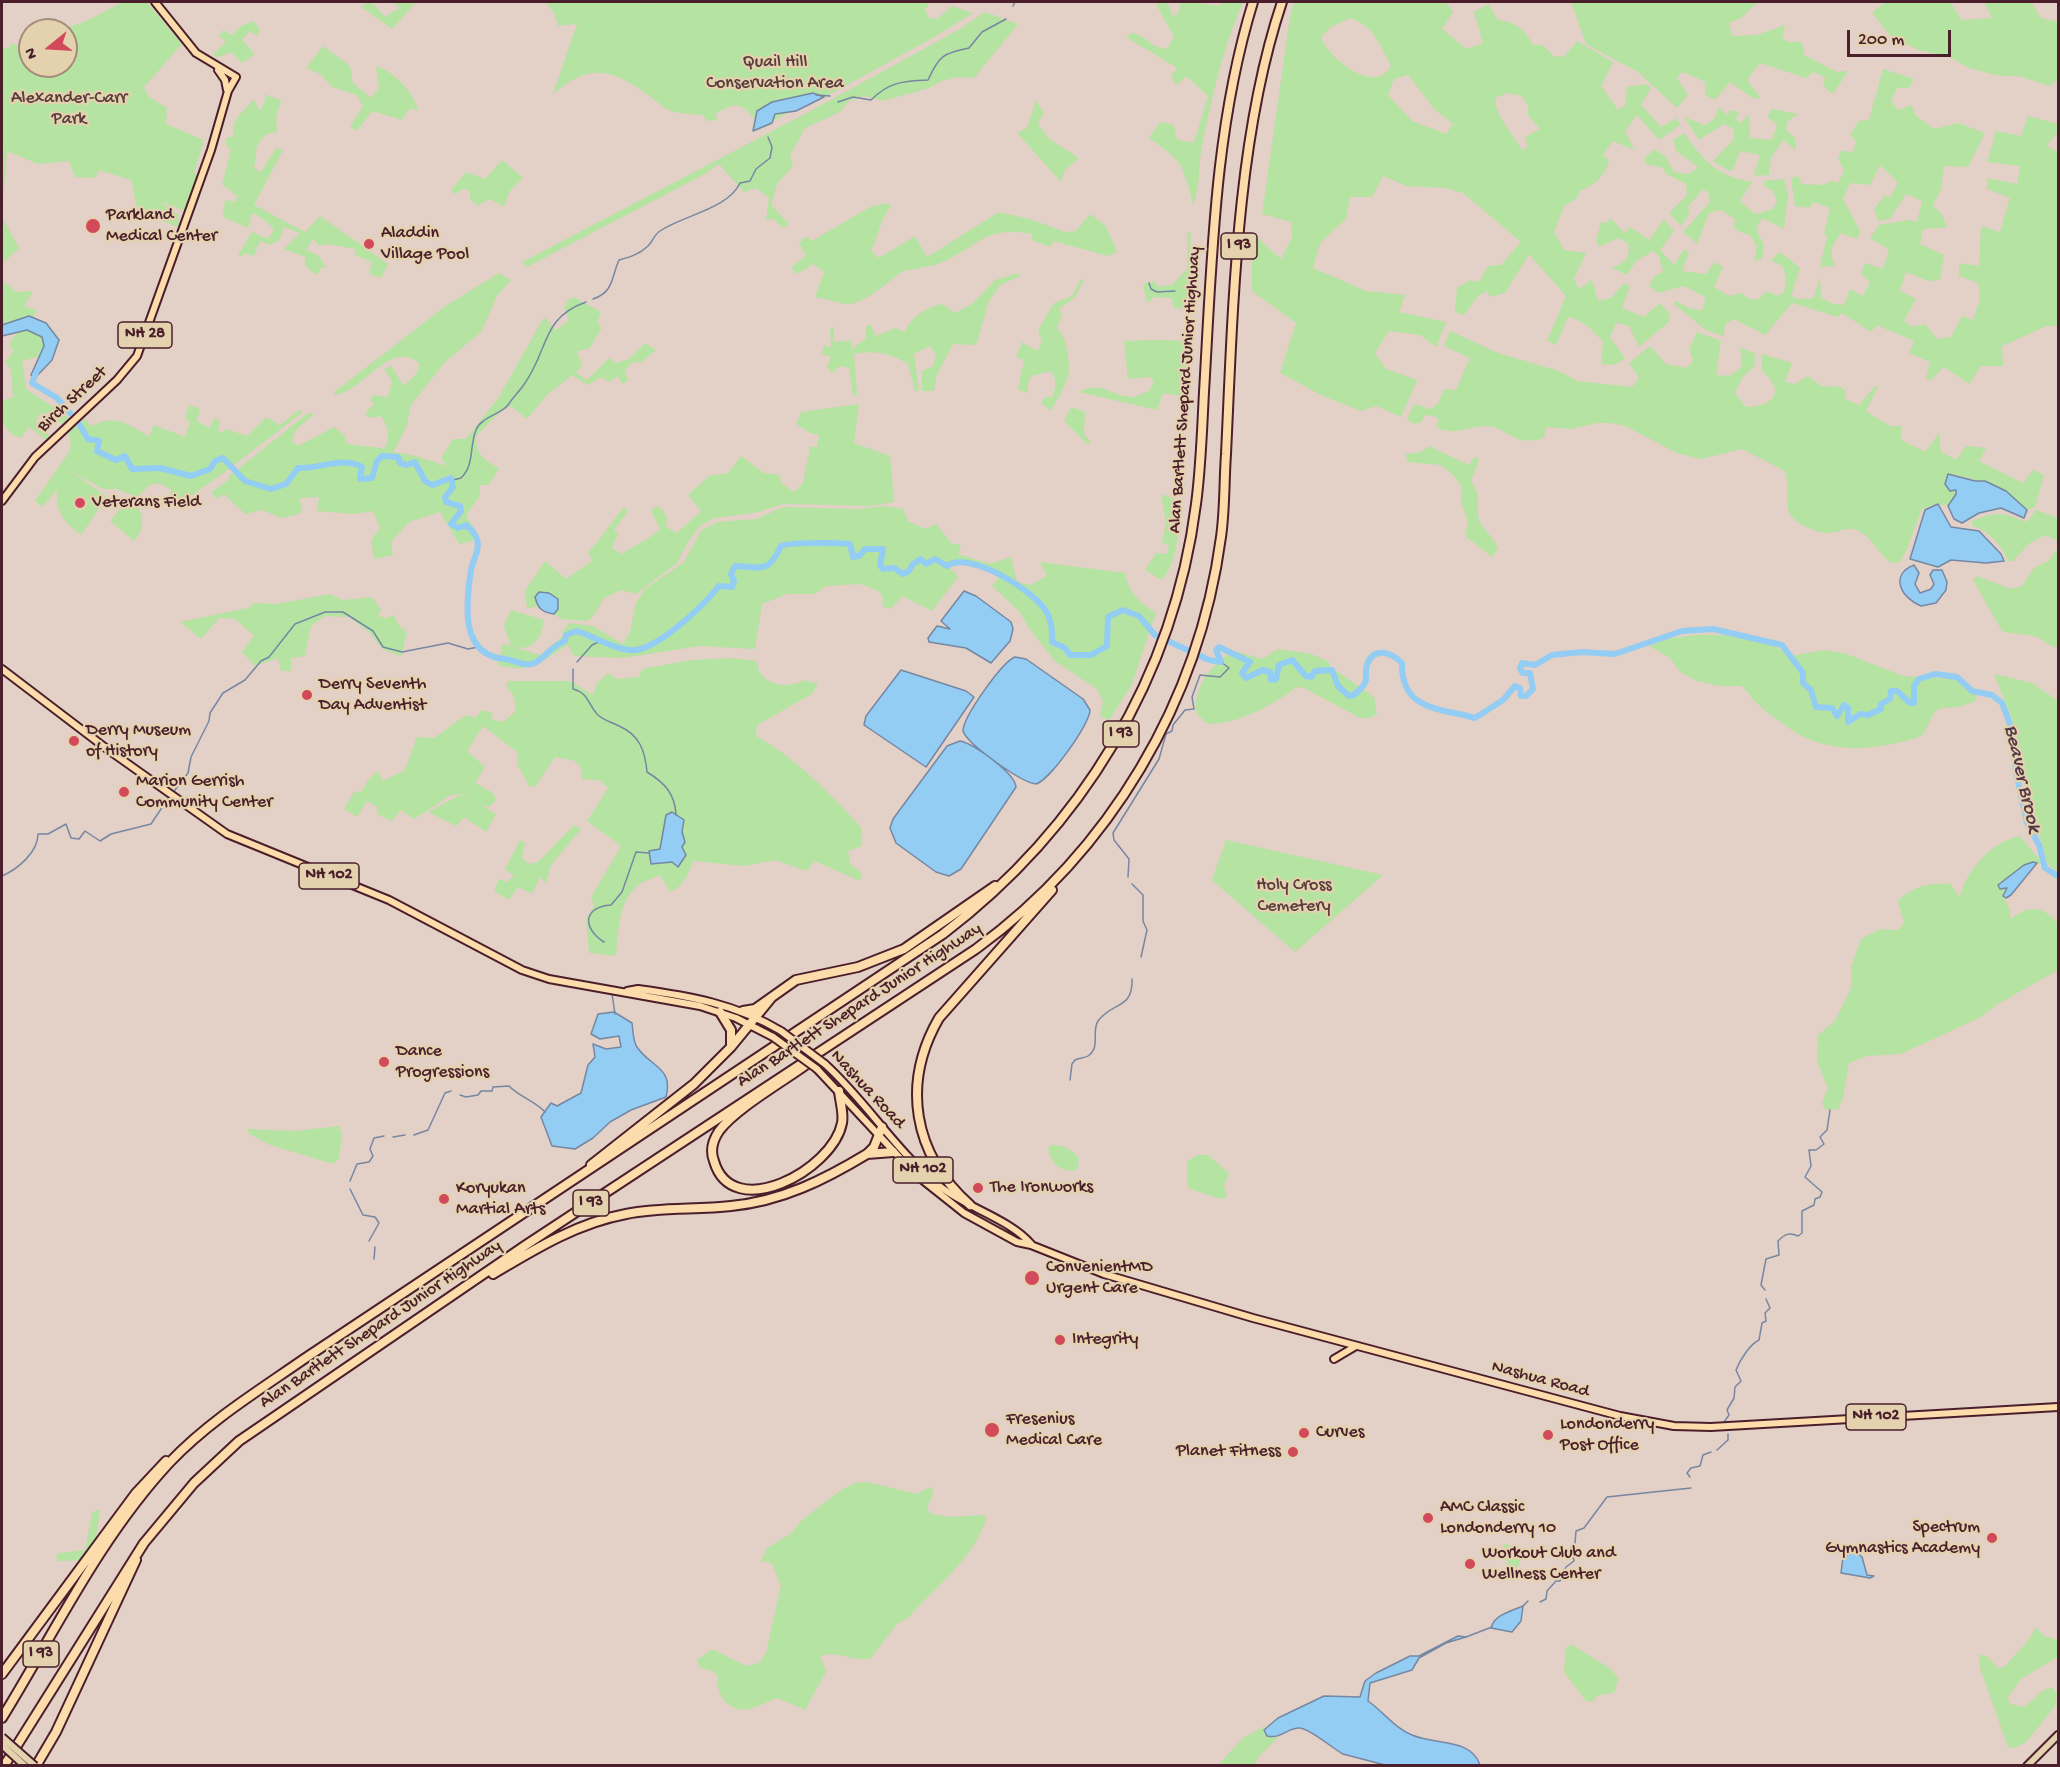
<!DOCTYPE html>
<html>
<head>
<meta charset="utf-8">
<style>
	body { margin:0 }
	#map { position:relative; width:2060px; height:1767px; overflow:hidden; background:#e3d0c6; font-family:"Gochi Hand",sans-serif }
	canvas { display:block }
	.frame { position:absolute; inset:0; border:3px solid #4a1f2b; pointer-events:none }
	.north { position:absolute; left:18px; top:18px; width:60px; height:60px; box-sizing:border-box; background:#e4d2af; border:2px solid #a68a7a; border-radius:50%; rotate:252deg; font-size:16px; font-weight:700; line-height:24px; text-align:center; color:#4a1f2b }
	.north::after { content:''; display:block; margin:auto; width:21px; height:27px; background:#d1495b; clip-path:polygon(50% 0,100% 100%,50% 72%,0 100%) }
	.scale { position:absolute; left:1847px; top:30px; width:104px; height:27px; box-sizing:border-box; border:3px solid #4a1f2b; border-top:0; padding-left:8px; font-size:18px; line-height:21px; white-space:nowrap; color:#4a1f2b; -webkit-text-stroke:4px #e4d2af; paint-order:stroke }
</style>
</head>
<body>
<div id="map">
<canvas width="2060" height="1767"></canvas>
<div class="frame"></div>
<div class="north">N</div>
<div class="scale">200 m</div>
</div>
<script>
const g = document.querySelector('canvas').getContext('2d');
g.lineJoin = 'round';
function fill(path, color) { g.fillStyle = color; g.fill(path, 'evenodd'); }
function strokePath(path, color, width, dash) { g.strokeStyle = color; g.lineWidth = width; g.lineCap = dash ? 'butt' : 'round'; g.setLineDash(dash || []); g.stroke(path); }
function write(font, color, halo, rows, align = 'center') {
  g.font = font + ' "Gochi Hand",sans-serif'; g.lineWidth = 4.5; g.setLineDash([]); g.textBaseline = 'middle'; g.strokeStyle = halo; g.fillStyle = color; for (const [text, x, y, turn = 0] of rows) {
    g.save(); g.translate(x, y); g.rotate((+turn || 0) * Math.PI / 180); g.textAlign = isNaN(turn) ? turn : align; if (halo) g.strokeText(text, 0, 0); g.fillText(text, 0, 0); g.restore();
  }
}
const green = new Path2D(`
	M 123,2 L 147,2 L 182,44 L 144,87 L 149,97 L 167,108 L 166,124 L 204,140 L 194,173 L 199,175 L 186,211 L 161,202 L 179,215 L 178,227 L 138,212 L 131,180 L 99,170 L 95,178 L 75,177 L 69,161 L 38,164 L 7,151 L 2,217 L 19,248 L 2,264 L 2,48 L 9,48 L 11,44 L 16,44 L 22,54 L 30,50 L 30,66 L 66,66 L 66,30 L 61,30 L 86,21 Z
	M 367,2 L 372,2 L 385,17 L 399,8 L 394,2 L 416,2 L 392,29 L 361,7 Z
	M 546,2 L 642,2 L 652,4 L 655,2 L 930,2 L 925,10 L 929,18 L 937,19 L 952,6 L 973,13 L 936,36 L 838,90 L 824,97 L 820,96 L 761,127 C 745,108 740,97 716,114 L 717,120 L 707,121 L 703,115 C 693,114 680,114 671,111 C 663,108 655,100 648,95 C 611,68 589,63 553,94 L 577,24 L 558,26 L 555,15 Z
	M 1159,2 L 1167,2 L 1173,16 L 1178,14 L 1180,2 C 1194,1 1207,6 1221,5 L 1223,2 L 1243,2 C 1223,47 1212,96 1202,145 C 1198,165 1201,185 1193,205 C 1191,194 1185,172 1179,163 C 1173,154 1158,145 1149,138 L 1160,122 L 1174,125 L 1177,140 L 1194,143 L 1208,96 L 1186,76 L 1177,85 L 1171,77 L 1177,68 L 1126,37 L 1132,33 C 1150,37 1146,46 1167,49 L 1174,37 L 1156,4 Z
	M 1294,2 L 1446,2 L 1453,12 L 1442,29 L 1466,49 L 1483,43 L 1474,12 L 1488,4 L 1498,20 C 1514,21 1526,30 1533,45 L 1543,45 L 1553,56 L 1564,57 L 1577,41 L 1613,62 L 1601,86 L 1618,110 L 1625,106 L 1627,87 L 1645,84 L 1651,88 L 1641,105 L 1661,127 L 1677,118 L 1680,125 L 1659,140 L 1637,115 L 1625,131 L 1634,150 L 1613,141 L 1603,155 L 1609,161 C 1606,175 1593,186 1580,191 L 1576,199 L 1564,206 L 1554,232 L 1564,250 L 1586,253 L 1574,279 L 1579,289 L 1592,280 L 1598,301 L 1611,298 L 1624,283 L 1630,286 L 1622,308 L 1644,317 L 1660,303 L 1669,314 L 1670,321 L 1639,347 L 1629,326 L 1616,323 L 1610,337 L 1625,358 C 1617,365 1612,366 1601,364 L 1603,342 C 1594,331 1582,319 1568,317 L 1556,345 L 1547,341 L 1566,296 L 1529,254 L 1505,293 L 1490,297 L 1487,291 L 1478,296 L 1464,315 L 1455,312 L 1457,288 L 1470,280 L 1479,282 L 1488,266 L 1501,265 L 1521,242 L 1463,193 L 1445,188 L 1407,186 L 1383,176 L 1372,197 L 1350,197 L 1346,219 L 1320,243 L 1313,268 L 1366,291 L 1405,295 L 1399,312 L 1446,322 L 1436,347 L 1420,335 L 1389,331 L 1375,353 L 1386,369 L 1417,380 L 1401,417 L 1376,406 L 1361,411 L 1321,395 L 1280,373 L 1296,323 L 1252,291 L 1252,233 L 1281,259 L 1292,237 L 1291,222 L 1262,214 L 1290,17 ZM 1350,18 C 1373,25 1381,46 1391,66 C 1375,96 1328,58 1321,37 L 1331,27 ZM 1408,75 L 1435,110 L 1453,124 L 1446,134 L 1412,121 L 1388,95 L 1394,79 ZM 1507,93 L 1522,96 L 1528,106 L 1528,115 L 1540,129 L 1525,137 L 1528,147 L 1522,150 C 1512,132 1497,120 1495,98 Z
	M 1571,2 L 1758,2 L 1741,18 L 1729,23 L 1732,36 L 1757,35 L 1785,25 L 1782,37 L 1788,42 L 1802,42 L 1804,55 L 1837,72 L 1848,71 L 1833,94 L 1823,86 L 1825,77 L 1813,72 L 1806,78 L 1760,63 L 1747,80 L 1760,97 L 1754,99 L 1730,82 L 1715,100 L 1705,95 L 1706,82 L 1682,72 L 1677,78 L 1688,95 L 1677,108 L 1638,72 L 1586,44 Z
	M 1885,2 L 1950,2 L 1962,20 L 1992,18 L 1984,2 L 2031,2 L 2041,18 L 2058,22 L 2058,78 L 2050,86 L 2018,76 L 1999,76 L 1969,68 L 1949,57 L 1919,50 L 1892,38 L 1872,13 Z
	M 985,12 L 1018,24 L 974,78 L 957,77 L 942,81 L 929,88 L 883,101 L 864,96 L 849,101 L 840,112 L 805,128 L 790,156 L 793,166 L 777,184 L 771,205 L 789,224 L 783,228 L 773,219 L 766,220 L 769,198 L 756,188 L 744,192 L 719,164 L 703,175 L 527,267 L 522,262 L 805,114 L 960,29 Z
	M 253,21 L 260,28 L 257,36 L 250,31 L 242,40 L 255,54 L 242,63 L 231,52 L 217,58 L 213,54 L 226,42 L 219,36 L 223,30 L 232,35 L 241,26 Z
	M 323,46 L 350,66 L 353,83 L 371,98 L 379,88 L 376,66 C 393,71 415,93 418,111 L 410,108 L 402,120 L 372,111 L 357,131 L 350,127 L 363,106 L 357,95 L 332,87 L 320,74 L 306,68 Z
	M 1883,69 L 1914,79 L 1909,88 L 1897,88 L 1891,101 L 1898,110 L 1911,105 L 1916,116 L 1934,129 L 1958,123 L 1985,133 L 1968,167 L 1944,166 L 1941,189 L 1933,206 L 1941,213 L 1947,227 L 1923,229 L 1920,244 L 1944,255 L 1940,280 L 1928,281 L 1906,272 L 1900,291 L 1916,299 L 1904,321 L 1912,327 L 1925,324 L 1937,339 L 1951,337 L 1962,316 L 1973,320 L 1980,298 L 1978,283 L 1959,276 L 1959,263 L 1979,266 L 1981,226 L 2000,232 L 2010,198 L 1987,189 L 1987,178 L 2017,184 L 2020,166 L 1987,162 L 1996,131 L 2021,136 L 2028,116 L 2058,124 L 2058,132 L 2046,146 L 2058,152 L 2058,326 L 2047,326 L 2002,346 L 2003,366 L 1981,366 L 1969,384 L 1944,367 L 1930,381 L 1926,378 L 1930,362 L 1909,353 L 1914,341 L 1877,325 L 1871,332 L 1842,313 L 1838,317 L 1792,303 L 1765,335 L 1734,319 L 1725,324 L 1724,336 L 1707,331 L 1674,304 L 1676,301 L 1689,308 L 1702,311 L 1706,297 L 1683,286 L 1659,293 L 1649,286 L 1655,275 L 1663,272 L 1659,256 L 1653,251 L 1636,261 L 1627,275 L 1612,268 C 1625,262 1631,258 1628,243 L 1618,238 L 1599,247 L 1596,240 L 1601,222 L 1607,223 L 1610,218 L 1625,233 L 1630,227 L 1649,240 L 1664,219 L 1674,231 L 1660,250 L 1674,265 L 1684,249 L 1689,253 L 1682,271 L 1706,274 L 1714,262 L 1723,267 L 1714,287 L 1729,296 L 1742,293 L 1749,299 L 1759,299 L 1767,291 L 1778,296 L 1784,292 L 1786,279 L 1783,267 L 1771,260 L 1780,252 L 1800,268 L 1791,296 L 1799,299 L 1814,298 L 1820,276 L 1821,298 L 1834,304 L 1844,305 L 1850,289 L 1863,296 L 1870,282 L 1861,274 L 1865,263 L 1883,269 L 1889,250 L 1870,238 L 1879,225 L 1908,220 L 1917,222 L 1922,201 L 1906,194 L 1890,219 L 1878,221 L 1874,209 L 1884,196 L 1890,197 L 1898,183 L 1880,165 L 1870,185 L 1850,183 L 1843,199 L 1860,231 L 1857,239 L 1841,233 C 1832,246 1828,251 1835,266 L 1820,267 L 1827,237 L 1824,233 L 1830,208 L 1813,202 L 1809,208 L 1795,206 L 1791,178 L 1798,176 L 1802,184 L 1824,185 L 1830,181 L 1838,183 L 1844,171 L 1838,158 L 1841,151 L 1853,152 L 1856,141 L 1850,135 L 1859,121 L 1869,120 Z
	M 263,94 L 281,100 L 276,117 L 277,132 L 266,134 L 257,145 L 254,169 L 261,172 L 276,148 L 283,150 L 254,205 L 305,232 L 320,216 L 388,264 L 381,278 L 369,274 L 372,262 L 355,255 L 355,249 L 327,244 L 320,246 L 313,239 L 306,250 L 318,255 L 327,268 L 322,267 L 317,275 L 305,266 L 305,257 L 284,249 L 300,233 L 284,227 L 279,240 L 270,245 L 260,241 L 254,256 L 245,253 L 242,257 L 238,255 L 252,232 L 268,239 L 274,229 L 262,218 L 252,213 L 248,228 L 223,217 L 225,200 L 236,202 L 237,196 L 222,184 L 231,150 L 225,144 L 227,137 L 233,137 C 233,113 242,116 253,99 L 260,111 L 266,98 Z
	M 1036,100 L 1044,113 L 1038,123 L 1048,138 L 1079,158 L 1064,171 L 1061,182 L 1017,133 L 1027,128 Z
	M 1719,107 L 1727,115 L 1731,110 L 1739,112 L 1736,119 L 1740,123 L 1749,115 L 1750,138 L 1772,140 L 1777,125 L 1767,116 L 1772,109 L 1798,114 L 1788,121 L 1786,130 L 1795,138 L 1796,151 L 1784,140 L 1771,157 L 1769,175 L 1754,176 L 1760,155 L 1740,151 L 1733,170 L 1729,171 L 1713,161 L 1734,139 L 1734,129 L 1724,124 L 1699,140 L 1684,117 L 1705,125 L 1714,119 Z
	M 1684,133 C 1704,161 1716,176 1752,182 L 1740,201 L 1755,214 L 1773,209 L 1777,201 L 1773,191 L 1763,185 L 1764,181 L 1784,179 L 1788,195 L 1784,229 L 1762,218 L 1756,229 L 1764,245 L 1762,259 L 1754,261 L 1757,247 L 1751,236 L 1734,229 L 1735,219 L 1721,210 L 1709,213 L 1697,244 L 1683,232 L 1710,202 L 1708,192 L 1703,189 L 1687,208 L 1690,213 L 1681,226 L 1669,213 L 1687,195 L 1686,184 L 1665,173 L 1664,168 L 1646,164 L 1644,159 L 1654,149 L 1665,156 L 1674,172 L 1689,174 L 1698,167 L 1676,151 L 1673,140 Z
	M 502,160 L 523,178 L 509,192 L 504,207 L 490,199 L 478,206 L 470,199 L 470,192 L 464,188 L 455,194 L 451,190 L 466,172 L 485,179 Z
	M 885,203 L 891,206 C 880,219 879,235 871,251 L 879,258 L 915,236 L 927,257 L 999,212 L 1033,220 L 1065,232 L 1076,231 L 1090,214 L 1106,226 L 1117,252 L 1108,256 L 1054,241 L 1050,247 L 1032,240 L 1032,234 C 982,225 978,248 938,264 C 930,267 905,270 902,272 C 888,281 864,305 847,304 C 837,303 825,298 815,297 L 824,272 L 813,264 L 797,274 L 791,267 L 806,256 L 799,243 L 806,236 L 812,241 L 870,207 Z
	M 1187,232 L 1191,233 L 1187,309 L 1174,308 L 1172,298 L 1152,297 L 1151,301 L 1147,302 L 1143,284 L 1154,281 L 1157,286 L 1172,285 L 1187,269 Z
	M 499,273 L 511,280 L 497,296 L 481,332 L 445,362 L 411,405 L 406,428 L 393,452 L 412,455 L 447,466 L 441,458 L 453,439 L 466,439 L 499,397 L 544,317 L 556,330 L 569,320 L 564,307 L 569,299 L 574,297 L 601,312 L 597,323 L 602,328 L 589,349 L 577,351 L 582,365 L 576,373 L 587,380 L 609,358 L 616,363 L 629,359 L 645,343 L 656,350 L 640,363 L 634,361 L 625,370 L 628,381 L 623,384 L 618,376 L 609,382 L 601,377 L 588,385 L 572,375 L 547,395 L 527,419 L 511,406 L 500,412 L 476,436 C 476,454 483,460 499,468 L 489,485 L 480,485 L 480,496 L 466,515 L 480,539 L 459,544 L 440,512 L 409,522 L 391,542 L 393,555 L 374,559 L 371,540 L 380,528 L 373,511 L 353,514 L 317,511 L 319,497 L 300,498 L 302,513 L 282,518 L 262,510 L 245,514 L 224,494 L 217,499 L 211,492 L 230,479 L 228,477 L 308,413 L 314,414 L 295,431 L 292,441 L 298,446 L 334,427 L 345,436 L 345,442 C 357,448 371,445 384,449 C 391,436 389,429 381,416 L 369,418 L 365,413 L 374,404 L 370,399 L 374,395 L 388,397 L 392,381 L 384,369 L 391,366 L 404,386 L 417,373 L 419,363 C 389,339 365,391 335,395 L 334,392 L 447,305 Z
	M 1018,273 L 1020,276 L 1000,285 L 989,301 L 976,345 L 953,344 L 936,377 L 934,391 L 922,391 L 922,371 L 933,366 L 936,355 L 930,346 L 914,354 L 919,391 L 915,391 L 908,364 C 890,353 875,350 854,354 L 857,395 L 853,396 L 849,368 L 840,366 L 832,373 L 827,367 L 831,357 L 822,354 L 824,345 L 831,348 L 830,328 L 834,327 L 834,342 L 851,340 L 852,349 L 866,338 L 866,327 L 870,324 L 876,336 L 895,328 L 905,332 C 911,316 926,308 942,304 L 955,313 L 972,304 L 995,280 Z
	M 1081,279 L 1084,280 L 1075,297 L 1059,309 L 1062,314 L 1057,328 C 1067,337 1071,363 1068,377 C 1065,388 1056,401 1051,411 L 1041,403 L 1045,397 L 1052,397 C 1056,388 1057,379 1051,371 L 1031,376 L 1028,384 L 1028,393 L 1018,390 L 1024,360 L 1016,357 L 1022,342 L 1037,351 L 1042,342 L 1038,330 L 1054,303 L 1072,296 Z
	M 2,280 L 16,292 L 33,291 L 24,306 L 37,310 L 33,317 L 29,316 L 2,325 Z
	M 27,330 L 42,337 L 44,346 L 40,356 L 22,361 L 26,389 L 68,417 L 63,424 L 48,413 L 39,414 L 36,422 L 50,436 L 47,440 L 29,427 L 21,438 L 13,435 L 2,423 L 2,401 L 13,397 L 11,370 L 5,362 L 14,351 L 10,347 L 11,340 L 19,331 Z
	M 1450,331 L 1498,353 L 1559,371 L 1577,381 L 1632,387 L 1639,378 L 1629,363 L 1650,346 L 1666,364 L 1686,368 L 1693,361 L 1689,349 L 1697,332 L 1721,341 L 1716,375 L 1729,376 L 1742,367 L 1740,347 L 1756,354 L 1754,367 L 1742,378 L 1735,393 L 1746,407 C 1773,406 1787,393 1762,371 L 1762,354 L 1792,363 L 1785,382 L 1795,384 L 1808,376 L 1821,386 L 1841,387 L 1846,392 L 1845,399 L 1859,405 L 1876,385 L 1878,387 L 1866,411 L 1890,426 L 1901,426 L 1901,440 L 1925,452 L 1939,433 L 1941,452 L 1956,460 L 1966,446 L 1986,448 L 1979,461 L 2023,483 L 2033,470 L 2044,475 L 2035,507 L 2027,510 L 2012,496 L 1995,485 L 1956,475 L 1953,489 L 1957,494 L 1948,506 L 1938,504 L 1922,509 L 1906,551 L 1900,562 L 1892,563 C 1879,556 1873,538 1859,531 C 1846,525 1840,533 1828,533 C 1816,533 1793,523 1789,512 C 1784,498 1790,484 1785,471 L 1742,449 L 1701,459 L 1677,453 L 1625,426 L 1610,423 L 1597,423 L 1571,429 L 1546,427 L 1544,438 C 1512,448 1507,426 1486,426 C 1468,426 1454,437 1436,427 L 1439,420 L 1435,416 L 1425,415 L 1421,422 L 1413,424 L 1407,419 L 1414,404 L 1431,409 L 1438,404 L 1444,389 L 1456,390 L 1470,358 L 1444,346 Z
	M 1158,340 L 1186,341 L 1187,428 L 1181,428 L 1181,396 L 1163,393 L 1157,410 L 1079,392 C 1097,380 1112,395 1130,397 C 1135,398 1143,393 1149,391 L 1154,381 L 1150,377 L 1128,379 L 1124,341 Z
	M 859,404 L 854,443 L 890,456 L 894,502 L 870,506 L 783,504 L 759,512 L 715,518 L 701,525 L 688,542 L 677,563 L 636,594 L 621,590 L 604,598 L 592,618 L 586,621 L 561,619 L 554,614 L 558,609 L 535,597 L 538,607 L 527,608 L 525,591 L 545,561 L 566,579 L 592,561 L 588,552 C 602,538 611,522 624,507 L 628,511 L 614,530 L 618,534 L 612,548 L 622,554 C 636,544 648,541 660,529 L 651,511 L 656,506 L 662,509 L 667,518 L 666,527 L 677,533 L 701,511 L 688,495 L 709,476 L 728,473 L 741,456 L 764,473 L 780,475 L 781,483 L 794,492 L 803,483 L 810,447 L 817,447 L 819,435 L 810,433 L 796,424 L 801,412 Z
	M 189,405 L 200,409 L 197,421 L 209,428 L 215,418 L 220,421 L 218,431 L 222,433 L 226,429 L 247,436 L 266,417 L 280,425 L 299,410 L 303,412 L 225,472 L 179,504 L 172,503 L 169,498 L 171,490 L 160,483 L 150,485 L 137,497 L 116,489 L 103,489 L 69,470 L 107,497 L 81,535 C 64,522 55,512 57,489 L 42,507 L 35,501 L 69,452 L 71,444 L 68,433 L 85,419 L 92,426 C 114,413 130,425 149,437 L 154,425 L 185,437 L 190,422 L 185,419 Z
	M 1071,407 L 1085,412 L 1084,434 L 1091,442 L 1087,444 L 1064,421 Z
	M 1429,446 L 1469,465 L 1475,456 L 1479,460 L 1471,481 C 1483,500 1475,502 1479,519 C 1482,529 1494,537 1498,548 L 1492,557 L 1465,536 L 1468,522 L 1461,502 L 1462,487 L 1454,476 L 1441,465 L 1407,462 L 1406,454 L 1421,452 Z
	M 1161,494 L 1180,501 C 1177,529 1180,558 1162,580 L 1145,570 L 1156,553 L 1167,554 L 1169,546 L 1162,543 L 1166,523 Z
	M 131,497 C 143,509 147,528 134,541 L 110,521 Z
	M 884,506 L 903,509 L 908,521 L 925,529 L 936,524 L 952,544 L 961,544 L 958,554 L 990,564 L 1011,557 L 1017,582 L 1030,585 L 1047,576 L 1040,562 L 1125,573 C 1128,592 1141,604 1156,613 L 1131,686 L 1109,720 L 1100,716 L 1103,701 L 1097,689 L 1055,661 L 1028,627 L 1020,612 L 992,586 L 1001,574 L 972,562 L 946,563 L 958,577 L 932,611 L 902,596 L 891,609 L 883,607 L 882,595 L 878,591 L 861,584 L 826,586 L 815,594 L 787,594 L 762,604 L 755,649 L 699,646 L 623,658 L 574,656 L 568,645 C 540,661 533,675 498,665 L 503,643 L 511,646 L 504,626 L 511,610 L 544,620 C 541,639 534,651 513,647 L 540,655 L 564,635 L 562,632 L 569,623 L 593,626 L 623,644 L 630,632 L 636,603 L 645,589 L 684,562 L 701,531 L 717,522 L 757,519 L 783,507 L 859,509 Z
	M 2036,510 L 2058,518 L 2058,541 L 2045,535 L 2030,543 L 2013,561 L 2008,561 C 2003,546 1987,529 1972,526 L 1972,521 C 1998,510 2002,513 2027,522 Z
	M 2058,548 L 2058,647 C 2048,647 2045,640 2036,637 C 2025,633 2014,635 2002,631 L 1973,580 L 1977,576 L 2010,589 L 2022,586 L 2034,568 L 2048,561 Z
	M 330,594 L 343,600 L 372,597 L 381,610 L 378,616 L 386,618 L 394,615 L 399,626 L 407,632 L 401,656 L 382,649 L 370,633 L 349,617 L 325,616 L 311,626 L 305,656 L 291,658 L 291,671 L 281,671 L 278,658 L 255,666 L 242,652 L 254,636 L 235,619 L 219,618 L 201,639 L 180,622 L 248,608 L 255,603 L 276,604 Z
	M 1696,635 C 1727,634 1766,637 1791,656 L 1824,650 L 1844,653 L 1903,676 L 1954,679 L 1977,692 L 1976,701 L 1959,707 L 1942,708 L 1935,711 L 1922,736 C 1878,751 1825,756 1786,726 C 1776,719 1765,711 1757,703 C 1751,698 1748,691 1741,686 L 1719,686 L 1697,681 L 1680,672 L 1670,658 L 1649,646 L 1667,639 Z
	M 1278,649 L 1311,654 L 1328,661 L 1331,667 L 1374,697 L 1377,714 L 1370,718 L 1360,718 L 1304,688 L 1296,687 C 1278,703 1230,728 1206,723 L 1197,714 C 1191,689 1213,662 1234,651 L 1263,659 Z
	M 732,658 L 756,661 C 758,664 758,668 759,671 C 767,687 791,688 804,680 L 818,684 L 812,694 L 757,725 L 756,736 C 796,758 829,793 861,827 L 862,846 L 848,851 L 850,863 L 862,874 L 860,881 L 815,861 L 806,871 L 776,860 L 744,866 L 693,861 C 688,875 685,885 670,892 L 660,875 C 652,879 640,882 635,888 C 618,905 618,933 616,956 L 589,953 L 586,919 L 594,906 L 591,897 L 621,846 L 587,821 L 608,788 L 599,780 L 581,779 L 582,769 L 575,761 L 555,757 L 535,787 L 529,786 L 518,766 L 517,752 L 483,726 L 467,751 L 485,767 L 475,783 L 493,793 L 496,800 L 489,807 L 481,805 L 496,814 L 486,832 L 464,817 L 456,826 L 428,812 L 460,795 L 475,803 L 460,794 L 451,795 L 414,819 L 401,810 L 392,821 L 377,814 L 377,807 L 367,801 L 357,817 L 344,809 L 354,792 L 362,791 L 368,780 L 378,771 L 383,781 L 405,770 L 417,737 L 434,738 L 466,715 L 475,718 L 482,710 L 493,713 L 491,719 L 503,722 L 516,711 L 514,696 L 507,688 L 507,681 L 570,681 L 593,695 L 597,683 L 608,673 L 617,679 L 639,677 L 642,669 L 691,660 Z
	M 1994,674 L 2032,683 L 2058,701 L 2058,872 L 2047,863 L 2041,840 L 2030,818 L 2024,785 L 2019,772 L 2012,719 Z
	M 574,825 L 581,829 L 551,865 L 546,883 L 540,877 L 532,894 L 518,887 L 509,900 L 494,891 L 499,879 L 507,882 L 514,876 L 505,869 L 520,840 L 525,843 L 522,858 L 529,864 L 538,862 Z
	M 2020,836 L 2042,863 L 2024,865 L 2007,879 L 2008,888 L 2003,896 L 2010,910 L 2010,919 C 2030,905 2041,905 2058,923 L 2058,970 L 1996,1005 L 1981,1017 L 1901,1054 L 1867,1056 L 1849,1063 C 1846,1078 1845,1095 1839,1109 L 1826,1110 L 1822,1104 L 1828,1088 L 1817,1061 L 1818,1035 L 1835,1021 L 1851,988 L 1851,967 L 1861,939 L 1880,929 L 1898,930 L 1904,923 L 1898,901 C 1911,887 1932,882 1950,884 L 1960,897 C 1967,868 1992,842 2020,836 Z
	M 1226,840 L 1383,875 L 1295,952 L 1212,880 Z
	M 339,1126 L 342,1135 L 339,1159 L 333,1164 L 270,1145 L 249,1134 L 247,1129 L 295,1131 Z
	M 1052,1145 C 1064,1145 1071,1149 1079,1158 L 1078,1168 L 1074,1171 C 1060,1171 1050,1163 1048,1148 Z
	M 1198,1155 L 1208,1155 L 1229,1173 L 1224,1186 L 1227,1197 L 1221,1199 L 1190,1189 L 1187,1185 L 1187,1161 Z
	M 867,1482 L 917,1494 L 930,1487 L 934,1490 L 927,1508 L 931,1514 L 950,1517 L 984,1515 L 986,1519 C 972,1561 936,1586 908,1618 L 897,1624 L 870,1659 C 847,1661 841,1650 820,1656 L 826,1672 L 805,1710 L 777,1698 C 768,1701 759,1707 749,1709 C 728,1713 715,1694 718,1676 L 712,1671 L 699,1667 L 697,1660 L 712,1649 L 746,1666 L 759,1663 L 766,1653 L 781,1586 L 773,1565 L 766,1561 L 760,1563 L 767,1548 L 790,1534 L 802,1520 L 841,1490 L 855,1483 Z
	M 96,1510 L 100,1511 L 93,1557 L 89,1560 L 58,1561 L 56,1556 L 59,1553 L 85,1550 L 92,1513 Z
	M 1504,1544 L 1523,1549 L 1514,1581 L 1504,1578 L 1508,1561 L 1501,1559 Z
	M 2036,1627 L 2044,1636 L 2058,1640 L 2058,1657 L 2021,1679 L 2008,1697 L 2010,1704 L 2024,1707 L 2045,1689 L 2053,1688 L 2057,1694 L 2055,1706 L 2027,1741 L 2015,1748 L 2008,1747 L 1980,1668 L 1979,1654 L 1988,1657 L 1998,1668 L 2004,1667 L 2028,1641 Z
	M 1571,1644 L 1611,1669 L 1618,1678 L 1615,1692 L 1597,1696 L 1592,1702 L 1586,1701 L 1564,1672 L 1566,1648 Z
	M 1266,1725 L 1263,1730 L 1267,1737 L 1279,1737 L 1259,1756 L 1255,1765 L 1218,1765 L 1243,1738 Z`);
const water = new Path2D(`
	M 813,93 L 824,97 L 796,111 L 775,114 L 772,123 L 753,131 L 757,111 L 772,102 Z
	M 29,316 L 46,323 L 59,340 L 52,360 L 34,379 L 31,375 L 44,346 L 42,337 L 27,330 L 2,336 L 2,325 Z
	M 1948,474 L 1975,481 L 1985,481 L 2006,491 L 2027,510 L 2024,518 L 2001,508 L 1979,513 L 1962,523 L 1954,519 L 1948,506 L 1956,494 L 1956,490 L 1950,491 L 1945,484 Z
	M 1938,504 L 1951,527 L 1979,531 L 2001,554 L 2004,561 L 1986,563 L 1951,560 L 1938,567 L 1910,559 L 1925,510 Z
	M 1914,565 L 1919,573 L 1915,584 L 1920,593 L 1931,589 L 1934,584 L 1930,575 L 1933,570 L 1942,570 L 1947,582 L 1946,590 L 1936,603 L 1921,606 C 1901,598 1889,575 1914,565 Z
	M 964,591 L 976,596 L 1011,622 L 1013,629 L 1010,641 L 991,663 L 966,648 L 929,642 L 928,638 L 937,626 L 950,629 L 941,621 Z
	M 539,592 L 549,593 L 558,599 L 558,609 L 554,614 C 542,612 538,609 535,597 Z
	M 1015,657 L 1026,659 L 1083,699 L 1090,710 C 1090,724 1049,781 1036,784 C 1022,783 967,744 963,731 C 963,717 1002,662 1015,657 Z
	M 901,670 L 966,691 L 974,697 L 926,767 L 864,725 L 866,716 Z
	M 960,741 C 974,744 1015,773 1016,787 L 961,869 L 949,876 L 936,872 L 896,843 L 890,828 L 893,819 L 947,746 Z
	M 672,812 L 684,820 L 682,832 L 685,842 L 682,847 L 686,855 L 678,867 L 672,862 L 651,864 L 649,851 L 660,849 L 666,815 Z
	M 2033,862 L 2037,863 L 2011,895 L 2006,898 L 2003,896 L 2007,888 L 2000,889 L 1998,885 L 2024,865 Z
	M 614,1012 L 632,1023 C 633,1030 633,1042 637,1047 C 650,1067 674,1067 666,1097 L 631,1110 L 610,1122 L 593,1138 L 575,1149 L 552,1146 L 541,1117 L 551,1103 L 557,1106 L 581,1093 L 588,1065 L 595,1057 L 593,1044 L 606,1049 L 621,1047 L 619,1036 L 600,1039 L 591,1034 L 598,1014 Z
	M 1855,1551 L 1862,1557 L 1867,1575 L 1874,1576 L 1870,1578 L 1841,1573 L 1843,1557 Z
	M 1523,1606 L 1521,1621 L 1512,1632 L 1491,1628 C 1494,1615 1511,1611 1523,1606 Z
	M 1458,1636 L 1466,1637 L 1446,1643 L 1419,1658 L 1412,1670 L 1370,1683 L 1368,1701 C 1384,1712 1393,1727 1412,1735 C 1435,1745 1471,1738 1480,1765 L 1385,1765 L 1343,1754 C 1332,1748 1308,1727 1298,1728 C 1286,1729 1281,1739 1267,1736 L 1264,1730 L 1278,1718 L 1324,1696 L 1360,1697 L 1365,1681 L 1376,1673 L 1410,1656 L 1419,1656 Z`);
const stream = new Path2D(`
	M 1013,6 L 1015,2
	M 816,95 L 830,96
	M 838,102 L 853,97 L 871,100 C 889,82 903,81 928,80 C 939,56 943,53 969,48 L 982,32 L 1006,19
	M 1149,283 L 1151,289 L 1157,292 L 1175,291
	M 593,299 C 614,292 611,278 619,260 C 630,257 640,254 648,246 C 653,241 654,235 660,231 C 684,215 728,209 740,183 L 750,181 L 756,169 L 770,158 L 772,147 L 768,137
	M 453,480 L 461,478 C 475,464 469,447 476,430 C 481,417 500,415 508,405 C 513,397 520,391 525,383 C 549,349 541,318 586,302
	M 577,662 L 592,645 L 601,641
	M 573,669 L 573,689 C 589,693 588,705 598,715 C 605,721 611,722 619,726 C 640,735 645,751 647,772 C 665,783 675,794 676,815
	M 172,794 L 188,773 L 191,757 L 209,721 L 210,713 L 223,693 L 245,680 L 261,661 L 269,657 L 295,624 L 325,612 L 343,612 L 373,631 L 383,647 L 402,652 L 448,643 L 468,649 L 478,647
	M 2,876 C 18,869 38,852 38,834 L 48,834 L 66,824 L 71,838 L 79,839 L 85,831 L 100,841 L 111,834 L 151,824 L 169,797
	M 1128,877 L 1129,859 L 1114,840 L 1113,833 L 1159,759 L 1166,734 L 1172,731 L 1173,725 L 1185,710 L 1194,709 L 1192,697 L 1200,675 L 1220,677 L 1229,668 L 1221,662
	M 1132,884 L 1143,895 L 1143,921 L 1147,930 L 1141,957
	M 604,942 C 582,928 583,907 611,905 L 622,892 L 636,852 L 649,853
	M 612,994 L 615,1014
	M 1070,1080 L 1072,1064 L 1075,1060 C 1079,1058 1085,1058 1088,1056 C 1101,1047 1091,1032 1098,1021 C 1113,1001 1133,1010 1132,979
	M 460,1095 L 466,1097 L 478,1095 L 481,1091 L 492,1091 L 493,1087 L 509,1086 C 518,1096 535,1101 545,1112
	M 414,1135 L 428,1130 L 445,1093 L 451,1091
	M 393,1137 L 405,1135
	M 350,1181 L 357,1164 L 369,1162 L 373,1156 L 370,1149 L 374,1138 L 384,1136
	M 350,1189 L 363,1215 L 375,1217 L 379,1223 L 369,1241
	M 374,1259 L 375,1247
	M 1765,1290 L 1761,1285 L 1766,1259 L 1779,1255 L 1778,1241 C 1785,1234 1789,1232 1798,1236 L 1802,1233 L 1802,1211 L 1814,1205 L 1815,1199 L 1820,1197 L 1822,1192 L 1805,1177 L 1811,1166 L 1809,1150 L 1816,1150 L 1824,1144 L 1820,1137 L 1827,1130 L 1830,1110
	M 1724,1422 L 1729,1415 L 1727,1410 L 1734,1398 L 1735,1387 L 1741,1381 L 1736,1370 C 1740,1360 1750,1344 1759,1340 L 1762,1323 L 1766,1321 L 1765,1313 L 1770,1308 L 1766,1299
	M 1717,1450 L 1728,1440 L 1728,1434
	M 1690,1477 L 1687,1473 L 1691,1468 L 1700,1466 L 1703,1455 L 1711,1452
	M 1540,1602 L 1546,1599 L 1547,1591 L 1556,1581 L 1560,1581 L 1566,1567 L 1574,1561 L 1571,1548 L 1575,1543 L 1576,1531 L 1584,1528 L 1607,1497 L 1691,1488
	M 1523,1606 L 1528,1601
	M 1466,1637 L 1492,1627`);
const river = new Path2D(`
	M 36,373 L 32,383 L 57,398 L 70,413
	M 79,424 L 88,439 L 99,441 L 97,451 L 116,460 L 125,456 L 132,469 L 160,468 L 191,476 L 210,469 L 215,461 L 223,458 L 245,481 L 271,489 L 286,484 L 298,468 C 318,469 344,456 362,467 L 360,479 L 372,478 L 377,461 L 382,456 L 398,457 L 400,463 L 407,465 L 415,462 L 425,481 L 432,485 L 451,478 L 453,487 L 445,497 L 446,502 L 460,506 L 461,511 L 451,524 L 458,528 L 466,525 C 470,528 475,534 477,539 C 480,551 473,559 471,570 C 466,603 459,655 505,659 C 514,660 522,666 532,664 C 543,661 550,646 565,641 L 566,635 L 576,631 C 594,636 610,648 629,650 C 654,654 704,605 719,586 L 732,587 L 734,581 L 731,574 L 735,566 C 762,567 768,574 781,546 C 788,542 838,543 850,544 L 853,557 L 859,556 L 865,549 L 883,549 L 880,565 L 883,569 L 894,568 L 903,574 L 909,571 L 913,564 L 921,559 L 926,564 L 935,559 L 947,566 C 969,550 1033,590 1046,611 C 1052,621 1052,630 1052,642 L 1065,648 L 1070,655 L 1091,655 L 1107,646 L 1108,617 L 1123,610 L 1139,616 L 1155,635 L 1209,660 L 1221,662 L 1216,650 L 1219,647 L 1250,662 L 1242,673 L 1246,678 L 1263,670 L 1270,672 L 1271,680 L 1276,679 L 1279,665 L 1292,660 L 1306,676 L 1311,677 L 1315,671 L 1332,670 L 1338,686 L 1349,696 L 1354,695 C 1358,691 1365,686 1366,680 C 1366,675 1365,670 1367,665 C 1373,646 1391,652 1402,663 C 1401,711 1440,708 1475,718 L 1503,700 L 1515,686 L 1520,688 L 1521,696 L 1526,696 L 1533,689 L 1530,673 L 1523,673 L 1520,669 L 1522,663 L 1535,665 L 1552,655 L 1582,652 L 1615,654 L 1682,631 L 1713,629 L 1782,645 L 1803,673 L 1803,683 L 1811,690 L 1816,707 L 1832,708 L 1837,716 L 1844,705 L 1848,708 L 1848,722 L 1860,714 L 1868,715 L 1881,709 L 1881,704 L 1890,699 L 1891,691 L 1897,691 L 1910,703 L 1914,703 L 1914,686 L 1919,679 L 1935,674 L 1957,677 L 1972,691 L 1992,695 L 2002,703 L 2010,724 L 2016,772 L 2027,823 L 2039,845 L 2045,868 L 2058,876`);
const secondary = new Path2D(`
	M 2027,1766 L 2058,1735`);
const primary = new Path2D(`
	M 218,70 L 225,80 L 227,90
	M 2,501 L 35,457 L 117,380 L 137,356 L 211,150 L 228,91 L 236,77 L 196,53 L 155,2
	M 2,669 L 107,749 L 227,834 L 389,900 L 522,970 L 549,979 L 700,1006 L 736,1018 L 773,1037
	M 627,991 L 638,989 C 690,996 736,1004 781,1031
	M 825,1064 C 867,1102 897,1153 942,1188 C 968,1208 1011,1220 1031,1244
	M 817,1069 L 915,1174 L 964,1213 L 1017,1242 L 1031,1245 L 1104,1274 L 1253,1318 L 1620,1416 L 1674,1426 L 1711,1427 L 2058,1407
	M 1334,1359 L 1356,1346`);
const highway = new Path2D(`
	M 743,1011 L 755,1009 L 796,980 L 858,967 L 904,949 L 995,886
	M 720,1012 L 731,1030 L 731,1045
	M 807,1064 C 784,1081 735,1109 719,1131 C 713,1140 710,1151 714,1161 C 732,1224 833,1170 842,1123 C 844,1113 840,1102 839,1091
	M 867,1154 L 893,1152
	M 591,1165 L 694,1084 L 731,1047 L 772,997
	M 970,1205 C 913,1154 901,1084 939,1018 L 1052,890
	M 493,1274 C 535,1249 577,1223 626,1214 C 661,1207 696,1210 731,1206 C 782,1201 824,1180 867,1154 L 874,1147 L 882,1127
	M 2,1674 L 136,1493 L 166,1461
	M 2,1718 C 55,1632 100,1537 170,1462 C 209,1421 258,1391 304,1359 L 943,934 C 1081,829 1174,677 1196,504 C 1201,467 1202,429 1204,392 C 1212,260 1214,129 1253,2
	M 4,1766 L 144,1543 L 194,1483 L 239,1441 L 526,1245 L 976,949 C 1110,851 1199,702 1221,537 C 1225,509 1224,482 1226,454 C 1233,309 1236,139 1282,2
	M 36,1766 L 56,1732 L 136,1560`);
const secondaryBridge = new Path2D(`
	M 2,1737 L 35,1766
	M 2,1745 L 25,1766`);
const primaryBridge = new Path2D(`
	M 781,1031 L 825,1064
	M 773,1037 L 817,1069`);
const markers = [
	[93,226,8,"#d1495b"],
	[369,244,6,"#d1495b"],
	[80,503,6,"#d1495b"],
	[307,695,6,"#d1495b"],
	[74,741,6,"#d1495b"],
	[124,792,6,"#d1495b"],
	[384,1062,6,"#d1495b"],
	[978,1188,6,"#d1495b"],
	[444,1199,6,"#d1495b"],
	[1032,1278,8,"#d1495b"],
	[1060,1340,6,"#d1495b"],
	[992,1430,8,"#d1495b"],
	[1304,1433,6,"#d1495b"],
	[1548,1435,6,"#d1495b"],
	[1293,1452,6,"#d1495b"],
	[1428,1518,6,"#d1495b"],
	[1992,1538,6,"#d1495b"],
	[1470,1564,6,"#d1495b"]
];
const shields = [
	[1239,246,36],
	[145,335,54],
	[1121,734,36],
	[329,876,60],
	[923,1170,60],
	[591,1203,36],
	[1876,1417,60],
	[41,1654,36]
];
const shieldNames = [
	["I 93",1239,246],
	["NH 28",145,335],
	["I 93",1121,734],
	["NH 102",329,876],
	["NH 102",923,1170],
	["I 93",591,1203],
	["NH 102",1876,1417],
	["I 93",41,1654]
];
const parkNames = [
	["Quail Hill",775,63],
	["Conservation Area",775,84],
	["Alexander-Carr",69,99],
	["Park",69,120],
	["Holy Cross",1294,886],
	["Cemetery",1294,907]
];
const poiNames = [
	["Parkland",106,216],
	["Medical Center",106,237],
	["Aladdin",381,234],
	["Village Pool",381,255],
	["Veterans Field",92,503],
	["Derry Seventh",319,685],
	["Day Adventist",319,706],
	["Derry Museum",86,731],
	["of History",86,752],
	["Marion Gerrish",136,782],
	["Community Center",136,803],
	["Dance",396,1052],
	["Progressions",396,1073],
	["The Ironworks",990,1188],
	["Koryukan",456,1189],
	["Martial Arts",456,1210],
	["ConvenientMD",1046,1268],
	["Urgent Care",1046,1289],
	["Integrity",1072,1340],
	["Fresenius",1006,1420],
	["Medical Care",1006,1441],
	["Londonderry",1560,1425],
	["Post Office",1560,1446],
	["Curves",1316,1433],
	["Planet Fitness",1281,1452,"right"],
	["AMC Classic",1440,1508],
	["Londonderry 10",1440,1529],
	["Spectrum",1980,1528,"right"],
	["Gymnastics Academy",1980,1549,"right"],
	["Workout Club and",1482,1554],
	["Wellness Center",1482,1575]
];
const streetNames = [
	["Alan Bartlett Shepard Junior Highway",1186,390,-86],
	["Birch Street",73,400,-43],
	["Alan Bartlett Shepard Junior Highway",860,1006,-33],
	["Nashua Road",867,1090,47],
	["Alan Bartlett Shepard Junior Highway",381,1325,-34],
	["Nashua Road",1540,1380,15]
];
const waterNames = [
	["Beaver Brook",2021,779,77]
];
fill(green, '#b5e3a1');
fill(water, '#93cdf3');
strokePath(water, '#7687a3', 1.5);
strokePath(stream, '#7687a3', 1.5);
strokePath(river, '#93cdf3', 6);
strokePath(secondary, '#4a1f2b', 10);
strokePath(primary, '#4a1f2b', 10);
strokePath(highway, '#4a1f2b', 12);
strokePath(secondary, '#e4d2af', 6);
strokePath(primary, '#fddcac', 6);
strokePath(highway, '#fddcac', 8);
strokePath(secondaryBridge, '#4a1f2b', 10, []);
strokePath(primaryBridge, '#4a1f2b', 10, []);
strokePath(secondaryBridge, '#e4d2af', 6);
strokePath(primaryBridge, '#fddcac', 6);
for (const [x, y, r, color] of markers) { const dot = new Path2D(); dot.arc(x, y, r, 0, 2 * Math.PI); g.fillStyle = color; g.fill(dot); strokePath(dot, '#e4d2af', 2); }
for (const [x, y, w] of shields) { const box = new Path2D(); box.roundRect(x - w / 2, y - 13, w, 26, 4.5); g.fillStyle = '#e4d2af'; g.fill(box); strokePath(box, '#4a1f2b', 1.5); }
write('bold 16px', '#4a1f2b', null, shieldNames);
write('18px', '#5a3c3d', '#e4d2af', parkNames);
write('18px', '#4a1f2b', '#e4d2af', poiNames, 'left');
write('18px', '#4a1f2b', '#e4d2af', streetNames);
write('italic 20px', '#553949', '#e4d2af', waterNames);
</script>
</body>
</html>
